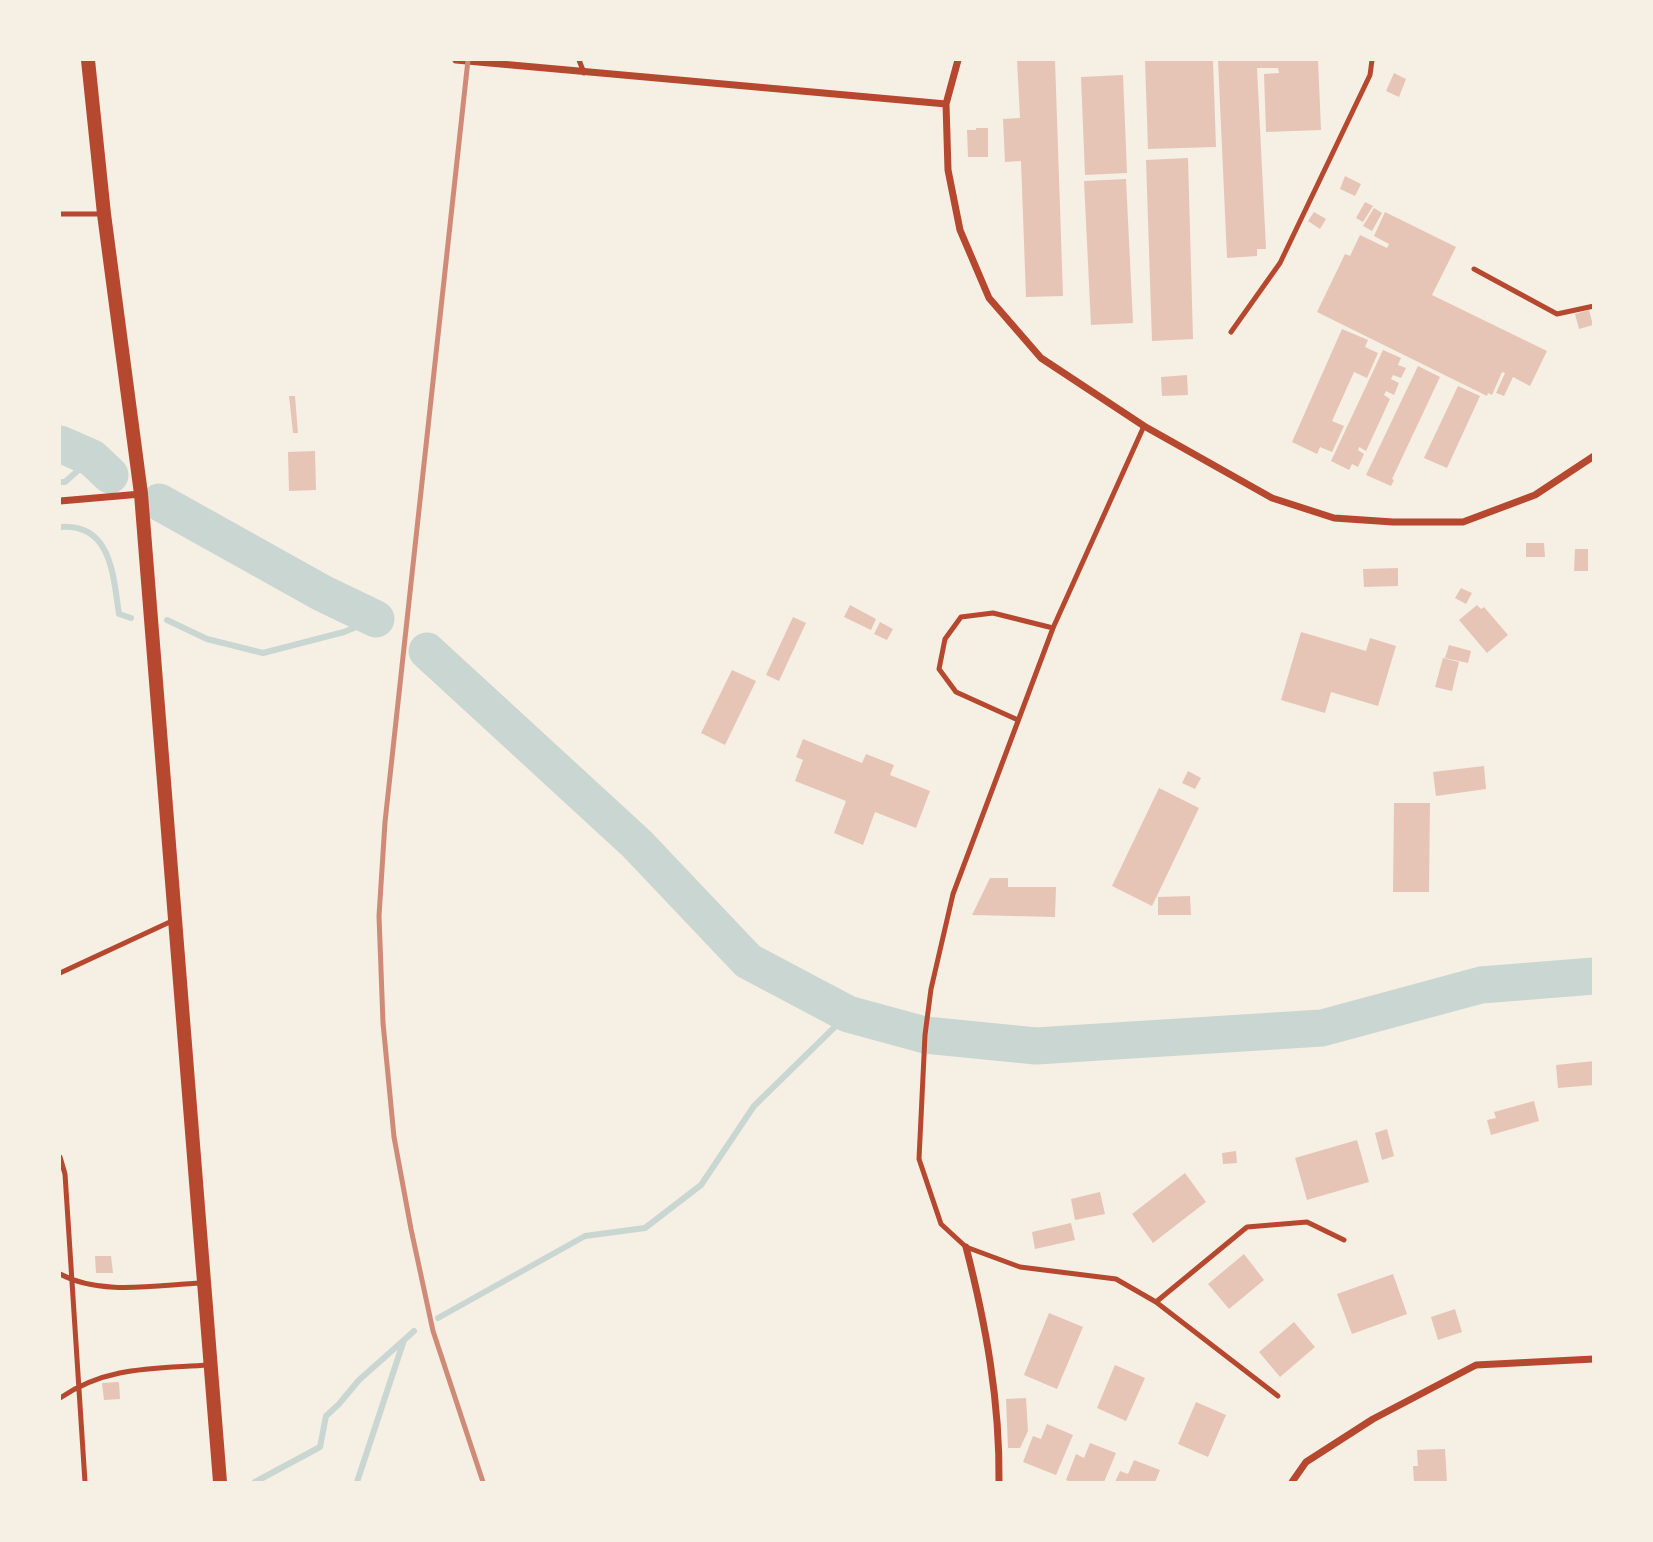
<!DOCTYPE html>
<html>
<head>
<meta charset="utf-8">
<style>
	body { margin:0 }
	#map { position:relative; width:1653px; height:1542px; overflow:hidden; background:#f6efe4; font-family:Lato,sans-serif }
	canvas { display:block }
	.frame { position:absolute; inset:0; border:61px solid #f6efe4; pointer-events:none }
</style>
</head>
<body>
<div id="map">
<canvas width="1653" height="1542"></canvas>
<div class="frame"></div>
</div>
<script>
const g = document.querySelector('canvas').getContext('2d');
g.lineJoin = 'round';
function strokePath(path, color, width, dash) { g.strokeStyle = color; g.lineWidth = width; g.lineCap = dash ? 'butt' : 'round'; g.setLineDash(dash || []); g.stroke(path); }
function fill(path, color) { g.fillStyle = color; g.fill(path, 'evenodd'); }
const stream = new Path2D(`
	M 60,482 L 65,482 L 92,458
	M 60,527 C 112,523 113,576 119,614 L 131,618
	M 167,620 L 207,639 L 263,653 L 344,632 L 376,619
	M 438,1318 L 585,1236 L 645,1228 L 701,1185 L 754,1106 L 848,1014
	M 255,1482 L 320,1447 L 326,1416 L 339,1404 L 359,1380 L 404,1340
	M 357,1482 L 404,1340 L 414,1331`);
const river = new Path2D(`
	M 60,444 L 92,458 L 110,475
	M 159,502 L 322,593 L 376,619
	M 427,651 L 637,844 L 748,961 L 848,1014 L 925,1035 L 1036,1046 L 1322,1028 L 1481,985 L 1594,976`);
const building = new Path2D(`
	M 1017,60 L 1055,60 L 1063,296 L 1026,297 L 1021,161 L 1005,162 L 1003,119 L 1020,118 Z
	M 1145,60 L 1213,60 L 1216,147 L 1148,149 Z
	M 1218,60 L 1318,60 L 1321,130 L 1266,132 L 1264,74 L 1279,73 L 1278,68 L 1257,68 L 1266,249 L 1257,249 L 1257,256 L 1227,258 Z
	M 1394,73 L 1406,79 L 1399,97 L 1386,91 Z
	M 1123,75 L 1127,173 L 1085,175 L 1081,77 Z
	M 976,128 L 988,128 L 988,157 L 968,157 L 967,130 L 976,130 Z
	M 1188,158 L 1193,339 L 1152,341 L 1146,160 Z
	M 1345,176 L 1361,184 L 1355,196 L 1340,189 Z
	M 1126,179 L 1133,323 L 1091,325 L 1084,181 Z
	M 1365,202 L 1373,206 L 1363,222 L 1356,218 Z
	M 1374,208 L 1382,213 L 1372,231 L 1363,226 Z
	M 1314,212 L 1326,219 L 1320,229 L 1308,221 Z
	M 1385,212 L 1456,247 L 1432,295 L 1547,351 L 1530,386 L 1513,377 L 1504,396 L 1496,393 L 1505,373 L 1502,372 L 1492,395 L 1488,393 L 1487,396 L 1317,312 L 1345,254 L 1350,256 L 1360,235 L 1387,248 L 1389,244 L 1374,236 Z
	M 1589,310 L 1593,325 L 1579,329 L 1575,314 Z
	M 1342,329 L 1368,340 L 1365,347 L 1378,353 L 1367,378 L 1354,372 L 1332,421 L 1344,426 L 1332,452 L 1320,447 L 1317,454 L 1292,442 Z
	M 1383,350 L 1401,358 L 1398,365 L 1406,368 L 1401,378 L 1393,375 L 1391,379 L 1399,383 L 1394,395 L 1386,391 L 1384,395 L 1390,399 L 1366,451 L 1359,447 L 1358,450 L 1364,454 L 1358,467 L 1352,464 L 1349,470 L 1331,461 Z
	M 1418,366 L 1440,377 L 1392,479 L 1394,480 L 1391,486 L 1366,475 Z
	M 1187,375 L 1188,395 L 1162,396 L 1161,377 Z
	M 1458,386 L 1480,396 L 1447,468 L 1424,458 Z
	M 289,396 L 295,396 L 298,433 L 293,433 Z
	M 315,451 L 316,490 L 289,491 L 288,452 Z
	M 1526,543 L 1544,543 L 1545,557 L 1526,557 Z
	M 1575,549 L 1588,549 L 1588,571 L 1574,571 Z
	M 1398,568 L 1398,586 L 1364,587 L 1363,569 Z
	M 1461,588 L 1472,593 L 1466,604 L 1455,598 Z
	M 850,605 L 876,619 L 871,630 L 844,617 Z
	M 1477,605 L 1481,609 L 1484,607 L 1508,635 L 1487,653 L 1459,620 Z
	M 793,617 L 806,623 L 779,681 L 766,675 Z
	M 880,622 L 893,629 L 887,640 L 874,634 Z
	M 1301,632 L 1366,651 L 1370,638 L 1396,646 L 1378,706 L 1331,692 L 1325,713 L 1281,700 Z
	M 1449,645 L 1471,651 L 1468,663 L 1445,658 Z
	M 1443,658 L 1459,662 L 1452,691 L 1435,687 Z
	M 732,670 L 756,681 L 725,745 L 701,733 Z
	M 803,739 L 862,763 L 866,754 L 894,765 L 890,775 L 930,791 L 916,828 L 875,812 L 863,845 L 834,833 L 846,801 L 795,781 L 803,760 L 796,757 Z
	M 1484,766 L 1486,789 L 1436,796 L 1433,772 Z
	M 1188,771 L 1201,778 L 1195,789 L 1182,783 Z
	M 1159,788 L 1199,808 L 1152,906 L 1112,886 Z
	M 1394,803 L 1430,803 L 1429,892 L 1393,892 Z
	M 990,878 L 1008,878 L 1008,887 L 1056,887 L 1055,917 L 972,915 Z
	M 1190,896 L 1191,915 L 1158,915 L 1158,897 Z
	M 1594,1061 L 1594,1085 L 1558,1088 L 1556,1065 Z
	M 1534,1101 L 1539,1121 L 1491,1135 L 1487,1120 L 1496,1118 L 1494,1112 Z
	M 1387,1129 L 1394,1156 L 1382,1160 L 1375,1133 Z
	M 1357,1140 L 1369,1182 L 1307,1200 L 1295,1158 Z
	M 1236,1151 L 1237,1163 L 1223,1164 L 1222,1153 Z
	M 1185,1173 L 1206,1202 L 1153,1243 L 1132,1214 Z
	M 1100,1192 L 1105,1214 L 1075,1220 L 1071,1199 Z
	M 1071,1223 L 1075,1240 L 1035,1249 L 1032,1232 Z
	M 1244,1254 L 1264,1280 L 1229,1309 L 1208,1284 Z
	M 95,1256 L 111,1256 L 113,1273 L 96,1273 Z
	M 1393,1274 L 1407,1314 L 1352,1334 L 1337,1294 Z
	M 1455,1309 L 1462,1332 L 1438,1340 L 1431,1317 Z
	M 1049,1313 L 1083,1327 L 1057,1389 L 1024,1375 Z
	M 1294,1322 L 1315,1347 L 1280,1377 L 1259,1352 Z
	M 1115,1365 L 1145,1378 L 1126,1421 L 1097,1408 Z
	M 119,1382 L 120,1399 L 104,1400 L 102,1383 Z
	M 1026,1398 L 1028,1431 L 1020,1448 L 1008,1448 L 1006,1399 Z
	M 1196,1402 L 1226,1415 L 1208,1457 L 1178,1444 Z
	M 1047,1424 L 1073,1435 L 1056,1475 L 1023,1462 L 1033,1436 L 1041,1439 Z
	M 1090,1443 L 1116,1453 L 1104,1482 L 1071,1482 L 1066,1480 L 1076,1454 L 1084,1458 Z
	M 1445,1449 L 1447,1482 L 1414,1482 L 1413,1466 L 1418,1466 L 1417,1450 Z
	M 1134,1460 L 1160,1470 L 1155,1482 L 1115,1482 L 1120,1471 L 1128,1474 Z`);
const service = new Path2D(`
	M 579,60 L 584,73
	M 60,214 L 101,214
	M 1474,269 L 1557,314 L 1594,306
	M 1231,332 L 1280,263 L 1370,75 L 1372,60
	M 1144,426 L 1053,628 L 953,894 L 931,989 L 925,1035 L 919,1159 L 941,1224 L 966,1247 L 1020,1267 L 1116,1279 L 1156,1302 L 1278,1396
	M 1018,720 L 956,692 L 939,669 L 945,639 L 961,617 L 993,613 L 1053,628
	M 60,973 L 172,921
	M 60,1157 L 65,1174 L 85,1482
	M 60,1274 C 101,1296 156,1285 201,1283
	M 1156,1302 L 1247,1227 L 1307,1222 L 1344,1240
	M 60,1398 C 107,1366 153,1369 208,1365`);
const minor = new Path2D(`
	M 456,60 L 946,104
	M 958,60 L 946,104 L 948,170 L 960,230 L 989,298 L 1041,358 L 1144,426 L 1272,498 L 1334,518 L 1393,522 L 1463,522 L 1535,495 L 1594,456
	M 60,501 L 141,494
	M 966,1247 C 986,1325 1000,1402 999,1482
	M 1292,1482 L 1306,1462 L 1373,1419 L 1476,1365 L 1594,1359`);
const secondary = new Path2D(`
	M 88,60 L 104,214 L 141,494 L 220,1482`);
const rail = new Path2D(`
	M 468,60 L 385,822 L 379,916 L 383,1023 L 394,1137 L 411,1229 L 433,1331 L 483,1482`);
strokePath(stream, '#c9d6d2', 6);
strokePath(river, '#c9d6d2', 37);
fill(building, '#e6c5b7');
strokePath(service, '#b5482f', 5);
strokePath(minor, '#b5482f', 7);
strokePath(secondary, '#b5482f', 14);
strokePath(rail, '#cf8b77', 5);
</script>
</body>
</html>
